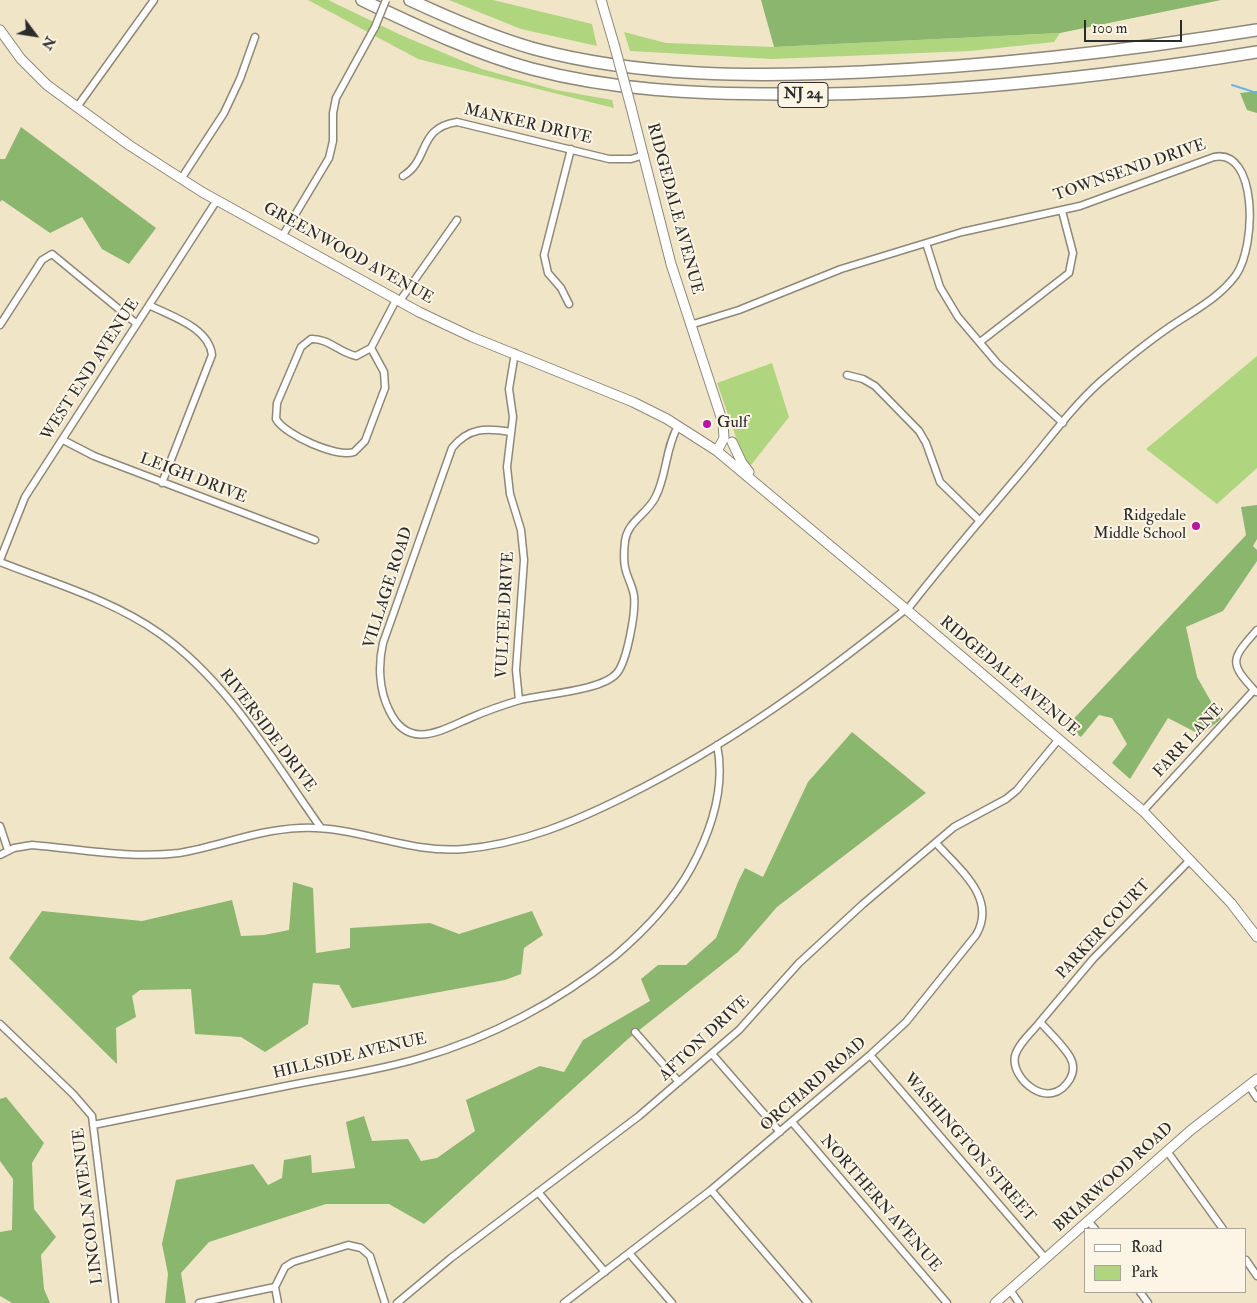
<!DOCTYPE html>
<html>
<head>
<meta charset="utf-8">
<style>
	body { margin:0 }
	#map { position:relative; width:1257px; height:1303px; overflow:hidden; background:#f1e5c8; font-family:"IM FELL Double Pica",serif }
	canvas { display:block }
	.legend { position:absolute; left:1084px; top:1228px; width:162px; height:65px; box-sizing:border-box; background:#fcf5e5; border:1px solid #a8a49b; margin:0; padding:6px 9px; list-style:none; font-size:15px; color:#2b2b2b }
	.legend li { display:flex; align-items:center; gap:10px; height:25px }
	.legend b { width:25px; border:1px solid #a8a49b }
	.north { position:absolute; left:10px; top:10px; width:50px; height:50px; -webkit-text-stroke:4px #fcf5e5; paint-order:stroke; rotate:121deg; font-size:14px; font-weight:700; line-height:20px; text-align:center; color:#2b2b2b }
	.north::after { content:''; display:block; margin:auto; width:18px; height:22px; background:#2b2b2b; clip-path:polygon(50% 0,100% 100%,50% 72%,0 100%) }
	.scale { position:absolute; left:1084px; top:20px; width:98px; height:22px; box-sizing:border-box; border:2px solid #2b2b2b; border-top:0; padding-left:6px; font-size:15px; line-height:18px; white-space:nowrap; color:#2b2b2b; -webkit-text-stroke:4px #fcf5e5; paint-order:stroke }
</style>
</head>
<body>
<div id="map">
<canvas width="1257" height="1303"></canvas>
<ul class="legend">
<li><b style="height:6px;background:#fff"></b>Road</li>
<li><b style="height:14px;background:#afd57f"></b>Park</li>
</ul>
<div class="north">N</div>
<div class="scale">100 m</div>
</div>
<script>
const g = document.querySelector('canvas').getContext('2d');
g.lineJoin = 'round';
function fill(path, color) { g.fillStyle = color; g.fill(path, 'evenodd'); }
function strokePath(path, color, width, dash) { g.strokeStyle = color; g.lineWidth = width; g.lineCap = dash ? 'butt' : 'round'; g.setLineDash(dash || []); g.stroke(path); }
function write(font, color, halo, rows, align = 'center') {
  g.font = font + ' "IM FELL Double Pica",serif'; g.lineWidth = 4; g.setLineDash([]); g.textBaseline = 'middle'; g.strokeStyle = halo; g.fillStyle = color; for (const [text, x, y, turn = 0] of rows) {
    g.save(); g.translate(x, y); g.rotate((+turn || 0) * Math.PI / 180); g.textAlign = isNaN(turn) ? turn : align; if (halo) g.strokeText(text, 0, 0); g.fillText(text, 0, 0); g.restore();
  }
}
const green = new Path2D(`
	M 308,0 L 328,0 L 403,36 L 482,69 L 556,90 L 612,100 L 614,108 L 418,59 Z
	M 449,0 L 493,0 L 592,24 L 597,46 L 521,29 Z
	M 624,32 L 666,43 L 774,47 L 1060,33 L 1054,42 L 970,51 L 772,59 L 630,51 Z
	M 1257,356 L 1257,468 L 1217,504 L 1146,449 Z
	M 772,363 L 789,417 L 751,465 L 744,460 L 717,383 Z`);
const forest = new Path2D(`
	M 761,0 L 1221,0 L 1060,33 L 774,47 Z
	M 1257,91 L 1257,113 L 1247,110 L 1240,93 Z
	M 21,127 L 156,228 L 129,264 L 102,249 L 82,217 L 50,233 L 2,200 L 0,202 L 0,159 L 5,159 Z
	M 1257,505 L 1257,539 L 1253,546 L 1257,550 L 1257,561 L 1223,611 L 1186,627 L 1197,677 L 1221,719 L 1201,735 L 1168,718 L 1130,779 L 1112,763 L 1127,744 L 1112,718 L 1099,715 L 1081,737 L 1067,726 L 1246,535 L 1241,507 Z
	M 852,732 L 926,793 L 777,907 L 738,952 L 628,1039 L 424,1224 L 389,1204 L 326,1204 L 209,1242 L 181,1273 L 186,1303 L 165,1303 L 168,1274 L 162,1244 L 176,1180 L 253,1164 L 268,1185 L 282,1178 L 284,1160 L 311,1155 L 312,1173 L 355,1168 L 346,1122 L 364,1116 L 372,1141 L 408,1139 L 421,1161 L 437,1158 L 475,1131 L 466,1100 L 540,1066 L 564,1072 L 583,1040 L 650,1001 L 641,979 L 658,965 L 686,965 L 716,938 L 738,882 L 745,868 L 763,877 L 808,782 Z
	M 293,882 L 313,888 L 316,953 L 350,948 L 350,928 L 430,923 L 459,934 L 532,911 L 543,935 L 524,948 L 521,974 L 505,980 L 352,1008 L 339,985 L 313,983 L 308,1024 L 265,1052 L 241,1037 L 195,1034 L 191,989 L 140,990 L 132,996 L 136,1017 L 116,1028 L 117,1064 L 9,958 L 42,911 L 142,921 L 232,900 L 241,936 L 264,935 L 289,930 Z
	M 6,1097 L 44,1143 L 32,1163 L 34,1209 L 56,1237 L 41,1255 L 44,1289 L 50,1303 L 12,1303 L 0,1296 L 0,1232 L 12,1230 L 13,1179 L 0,1161 L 0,1099 Z`);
const stream = new Path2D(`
	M 1232,85 L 1257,93`);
const street = new Path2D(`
	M 77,107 L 154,0
	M 403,176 C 430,160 417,128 457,122 L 609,159 L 631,159 L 644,155
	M 181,179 L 224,113 L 240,79 L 255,37
	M 283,235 L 329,158 L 333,141 L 333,113 L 336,98 L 375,27
	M 926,243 L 940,287 L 958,317 L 997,363 L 1063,423
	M 399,302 L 457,220
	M 569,304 L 561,288 L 548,273 L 544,255 L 571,149
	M 149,305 C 170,316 209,327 212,355 L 162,483
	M 0,325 L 42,260 L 52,254 L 137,324
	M 690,325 L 739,310 L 841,269 L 962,232 L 1080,206 L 1214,157 C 1257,148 1257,244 1236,275 C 1219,298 1195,310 1171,326 C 1146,343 1123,362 1100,382 C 1071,408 1048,441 1023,470 C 984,516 944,562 907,610
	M 311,339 C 328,338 340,353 356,356 L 371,348 L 384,372 L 385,388 L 365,441 L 354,452 C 337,458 285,435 276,419 L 277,403 L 301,347 Z
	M 980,342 L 1069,273 L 1073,253 L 1062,211
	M 371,348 L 396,300
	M 515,353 L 509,389 L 513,417 L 507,467 L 510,494 L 521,530 L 524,560 L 516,670 L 519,700
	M 847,375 L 863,379 L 875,386 L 919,431 L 926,443 L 940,482 L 980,521
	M 511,432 C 486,428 469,427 452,448 L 383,643 C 378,665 379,690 389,710 C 408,751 440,731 470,718 C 486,711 503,705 520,700 C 543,694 602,691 617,673 C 627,661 636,612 634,596 C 633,587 628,579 626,571 C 623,562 624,550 625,541 C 628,521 646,515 655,498 C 667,476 665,449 678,426
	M 63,440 L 94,456 L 315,540
	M 0,560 L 25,497 L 217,200
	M 0,562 C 53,583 112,600 159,633 C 227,680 274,762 321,828
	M 1256,692 C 1229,663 1230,660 1257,630
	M 1143,811 L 1254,690
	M 0,826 L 8,850
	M 0,855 L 14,848 L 32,845 C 80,849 131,859 179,853 C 221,846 255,830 300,828 C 356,825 407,854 464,849 C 522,844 574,822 626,796 C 727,746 818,680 906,609
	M 1040,1022 L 1093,959 L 1190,860
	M 1040,1022 C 1050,1033 1063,1045 1070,1057 C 1074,1064 1074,1072 1070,1079 C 1050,1113 1010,1079 1015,1056 C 1018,1044 1032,1032 1040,1022 Z
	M 0,1024 L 73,1094 L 92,1116 L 115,1303
	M 635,1032 L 679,1082
	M 712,1054 L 780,1132
	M 870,1055 L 1046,1259
	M 1249,1086 L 1257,1098
	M 792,1122 L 947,1303
	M 93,1125 C 158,1112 222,1099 286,1086 C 331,1077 377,1071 420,1058 C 490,1038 558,1002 615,956 C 644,931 672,903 691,868 C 711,831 726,788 717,745
	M 1167,1151 L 1223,1229
	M 711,1190 L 808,1303
	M 538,1192 L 605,1272
	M 1089,1222 L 1095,1229
	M 629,1253 L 672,1303
	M 1246,1260 L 1257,1276
	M 1010,1290 L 1019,1303
	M 1140,1292 L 1148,1303
	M 199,1303 L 275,1287
	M 278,1303 L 275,1287 L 285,1267 L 293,1262 L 348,1245 L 361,1248 L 370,1256 L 385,1303
	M 397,1303 L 451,1258 L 639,1116 L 739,1030 L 799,963 L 863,904 L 954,827 L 1006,799 L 1017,790 L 1059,739
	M 564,1303 L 711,1190 L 870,1055 L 906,1022 L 976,935 C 998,898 958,868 936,843`);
const secondary = new Path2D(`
	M 601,0 L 614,44
	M 0,30 L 21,59 L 47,85 L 129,145 L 202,192 L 419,312 L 472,337 L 633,402 L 667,419 L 717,451 L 907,610 L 1143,811 L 1231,903 L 1257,937
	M 631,107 L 671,264 L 723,423 L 724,438 L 717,451
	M 732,442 L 742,463 L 749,472
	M 995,1303 L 1191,1130 L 1257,1079`);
const highway = new Path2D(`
	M 362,0 C 417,26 473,53 532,69 C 612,90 695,94 778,94 C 938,96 1099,78 1257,52
	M 410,0 C 451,19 492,37 535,49 C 640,77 754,77 862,72 C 994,66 1126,51 1257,30`);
const streetBridge = new Path2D(`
	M 375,27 L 386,0`);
const secondaryBridge = new Path2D(`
	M 614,44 L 631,107`);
const markers = [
	[707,424,5,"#b5179e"],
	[1196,526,5,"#b5179e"]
];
const shields = [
	[803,95,50]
];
const shieldNames = [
	["NJ 24",803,95]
];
const streetNames = [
	["MANKER DRIVE",528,125,13],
	["TOWNSEND DRIVE",1130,171,-19],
	["RIDGEDALE AVENUE",674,209,75],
	["GREENWOOD AVENUE",348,254,29],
	["WEST END AVENUE",91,370,-57],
	["LEIGH DRIVE",193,479,21],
	["VILLAGE ROAD",389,588,-72],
	["VULTEE DRIVE",506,615,-87],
	["RIDGEDALE AVENUE",1009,677,40],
	["RIVERSIDE DRIVE",267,731,53],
	["FARR LANE",1189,741,-47],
	["PARKER COURT",1104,930,-47],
	["AFTON DRIVE",705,1039,-43],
	["HILLSIDE AVENUE",350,1057,-13],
	["ORCHARD ROAD",814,1085,-41],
	["WASHINGTON STREET",969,1148,49],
	["BRIARWOOD ROAD",1114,1178,-42],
	["NORTHERN AVENUE",880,1204,49],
	["LINCOLN AVENUE",89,1206,-97]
];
const poiNames = [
	["Gulf",717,424],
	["Ridgedale",1186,517,"right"],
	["Middle School",1186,535,"right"]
];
fill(green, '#afd57f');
fill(forest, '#8bb66e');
strokePath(stream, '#64b5df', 2);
strokePath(street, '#8e887a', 9);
strokePath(secondary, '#8e887a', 11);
strokePath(highway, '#8e887a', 14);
strokePath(street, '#fff', 6);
strokePath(secondary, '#fff', 9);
strokePath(highway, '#fff', 11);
strokePath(streetBridge, '#8e887a', 9, []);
strokePath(secondaryBridge, '#8e887a', 11, []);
strokePath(streetBridge, '#fff', 6);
strokePath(secondaryBridge, '#fff', 9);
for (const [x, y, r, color] of markers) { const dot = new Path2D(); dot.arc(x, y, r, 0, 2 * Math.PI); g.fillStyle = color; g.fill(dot); strokePath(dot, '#fcf5e5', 2); }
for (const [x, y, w] of shields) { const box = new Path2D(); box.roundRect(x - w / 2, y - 12.5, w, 25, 4); g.fillStyle = '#fcf5e5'; g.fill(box); strokePath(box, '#2b2b2b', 1); }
write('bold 15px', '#2b2b2b', null, shieldNames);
write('16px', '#2b2b2b', '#fcf5e5', streetNames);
write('16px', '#2b2b2b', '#fcf5e5', poiNames, 'left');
</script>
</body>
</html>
